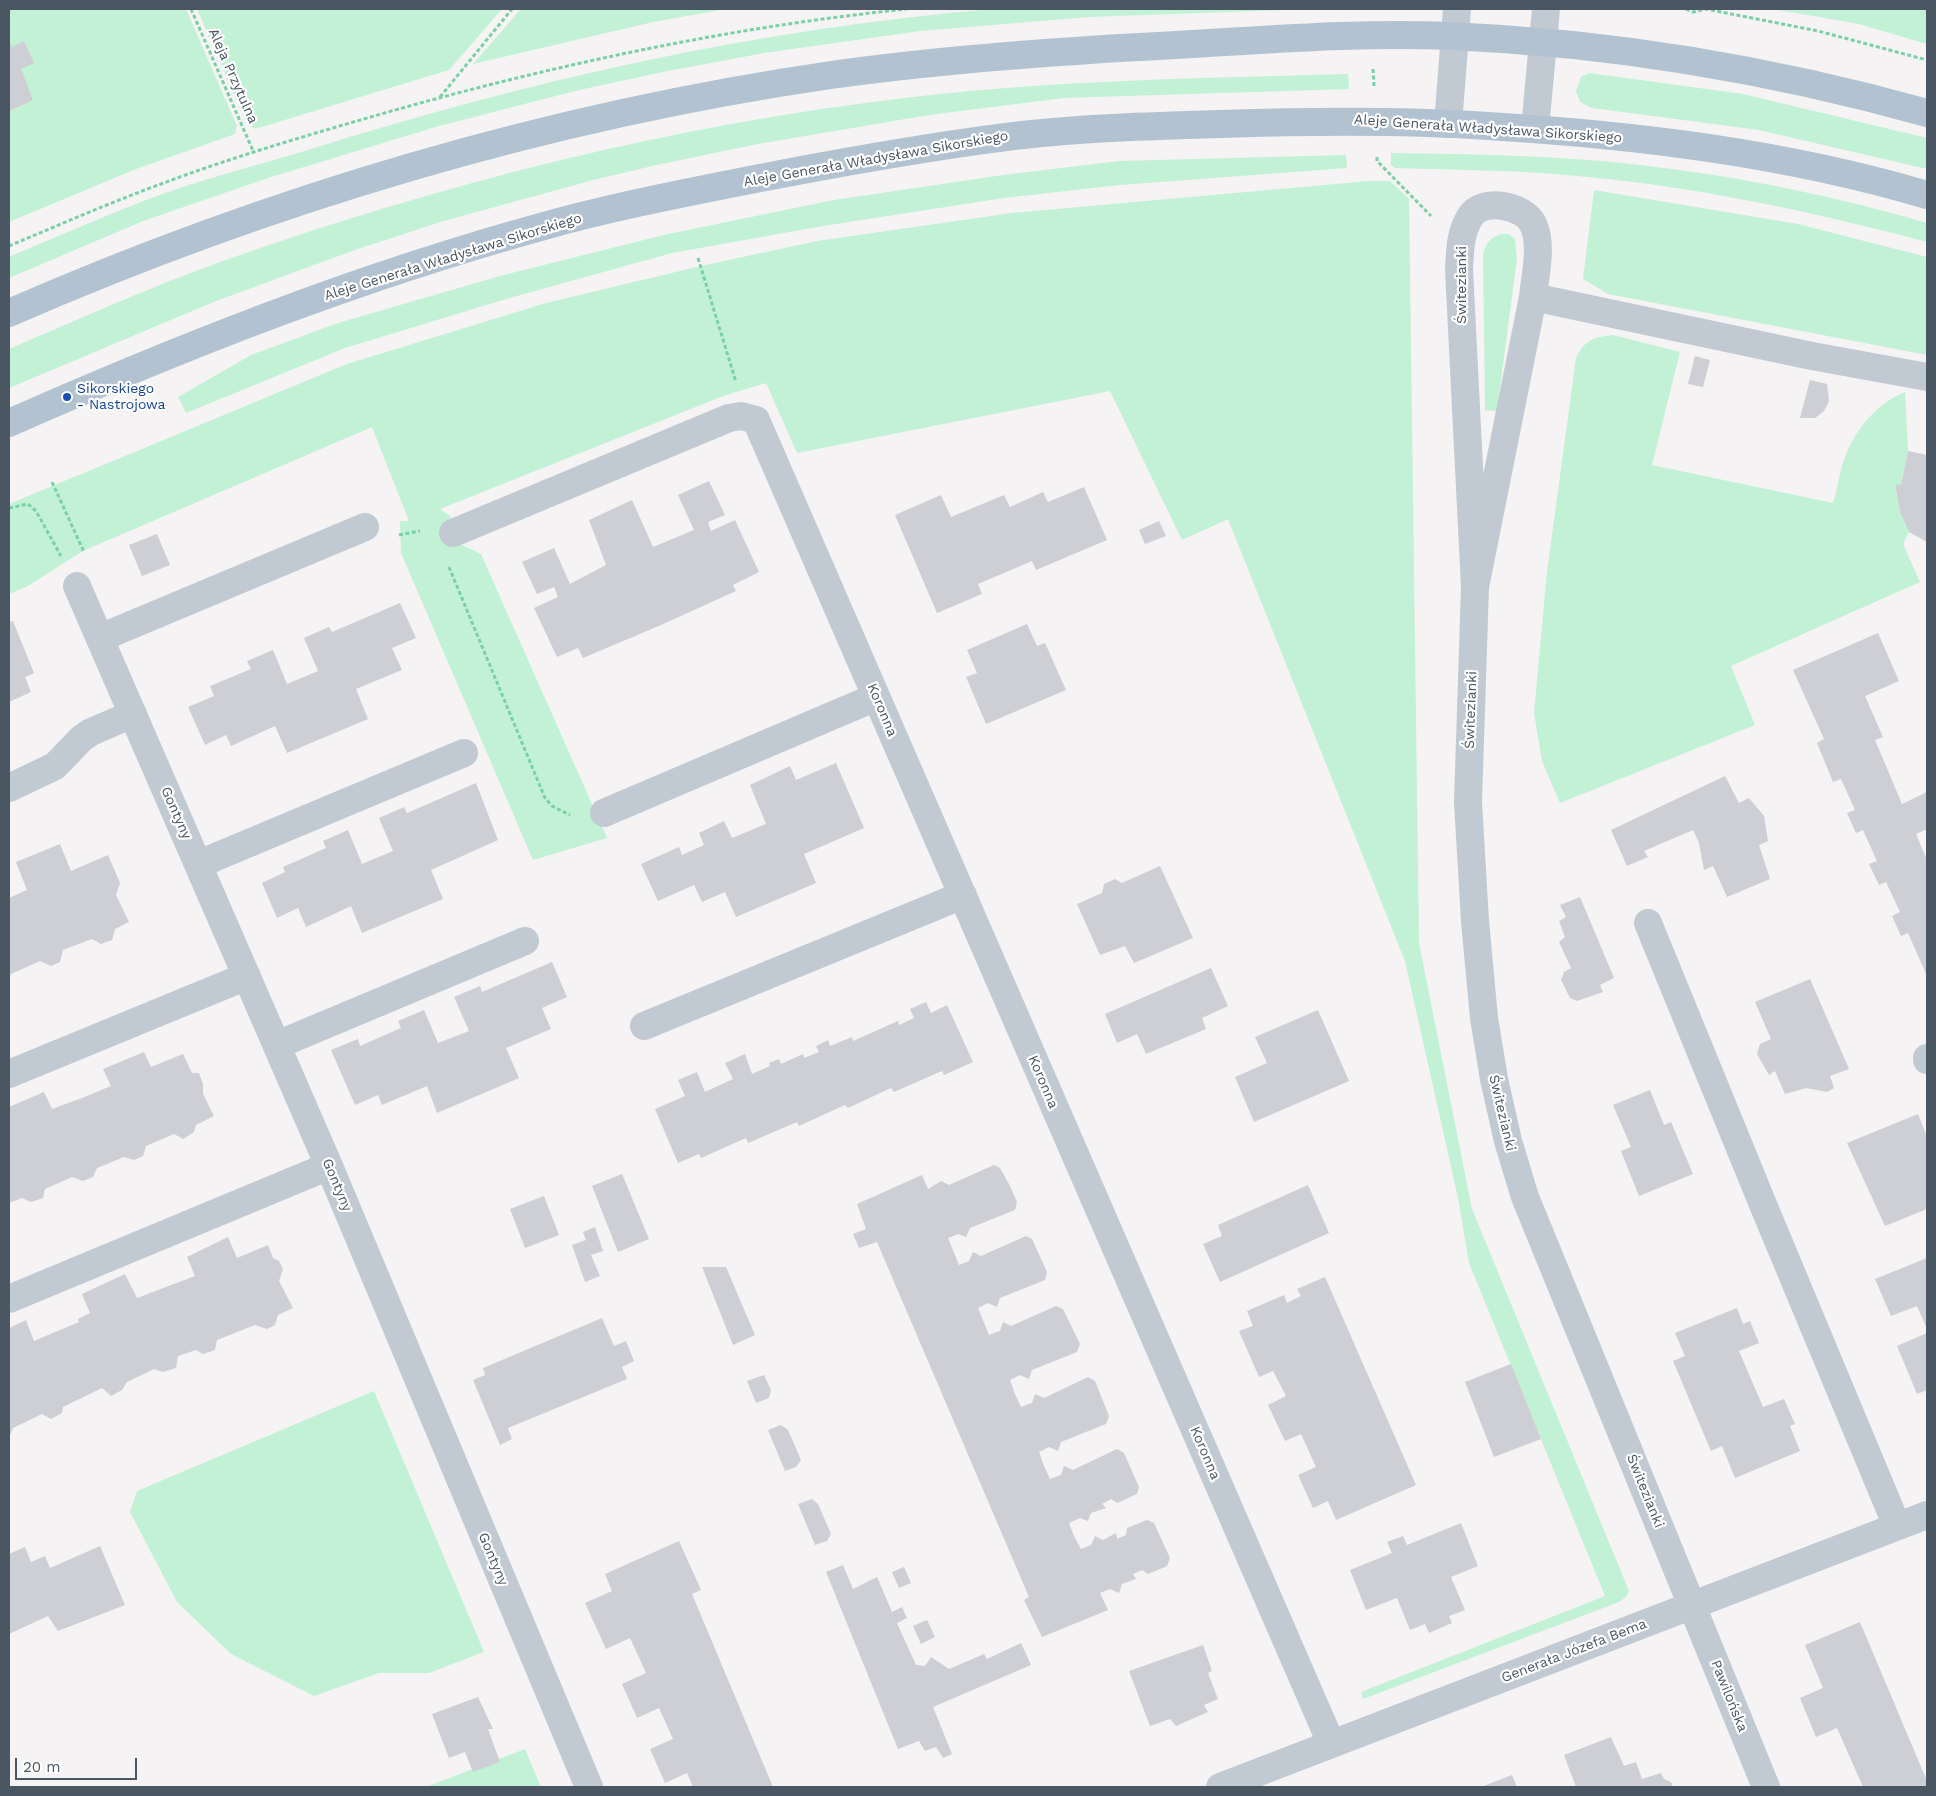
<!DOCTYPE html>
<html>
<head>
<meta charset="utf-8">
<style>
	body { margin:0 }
	#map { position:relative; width:1936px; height:1796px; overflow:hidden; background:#f5f3f3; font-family:"Work Sans",sans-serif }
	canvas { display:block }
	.frame { position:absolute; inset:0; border:10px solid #4a5661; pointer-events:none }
	.scale { position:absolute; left:15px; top:1758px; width:122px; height:22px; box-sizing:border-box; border:2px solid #4a5661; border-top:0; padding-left:6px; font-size:15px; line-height:18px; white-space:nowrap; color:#4a5661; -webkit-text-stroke:4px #fff; paint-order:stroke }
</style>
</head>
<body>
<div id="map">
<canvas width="1936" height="1796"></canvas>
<div class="frame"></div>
<div class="scale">20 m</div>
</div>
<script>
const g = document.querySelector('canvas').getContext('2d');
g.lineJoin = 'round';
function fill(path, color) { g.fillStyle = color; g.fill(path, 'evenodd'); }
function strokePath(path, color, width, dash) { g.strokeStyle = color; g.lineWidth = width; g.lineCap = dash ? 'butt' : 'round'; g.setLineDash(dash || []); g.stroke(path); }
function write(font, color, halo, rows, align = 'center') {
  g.font = font + ' "Work Sans",sans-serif'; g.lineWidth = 4.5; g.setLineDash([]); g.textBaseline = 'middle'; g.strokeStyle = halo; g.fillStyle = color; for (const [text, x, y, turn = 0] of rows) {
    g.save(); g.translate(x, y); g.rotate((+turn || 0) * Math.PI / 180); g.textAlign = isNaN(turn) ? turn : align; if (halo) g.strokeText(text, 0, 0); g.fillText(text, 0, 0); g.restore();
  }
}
const green = new Path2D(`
	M 9,9 L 186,9 L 237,126 L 235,134 L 136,169 L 9,222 Z
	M 197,9 L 502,9 L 449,70 L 255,129 L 246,122 Z
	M 521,9 L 726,9 L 653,22 L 473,64 Z
	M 994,9 L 1314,9 L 1089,17 L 920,31 L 764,53 L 663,72 L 579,90 L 439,126 L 271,177 L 143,221 L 9,278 L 9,257 C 54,238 100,218 146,200 C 196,181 247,168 298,153 C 526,81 755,29 994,9 Z
	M 1773,9 L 1927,9 L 1927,44 L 1859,24 Z
	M 1589,73 L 1743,94 L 1927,138 L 1927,169 L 1759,130 L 1592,108 L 1580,102 L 1576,91 L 1581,77 Z
	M 1348,74 L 1349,89 L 1064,98 L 929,115 L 758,144 L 661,164 L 597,179 L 440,222 L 352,251 L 216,301 L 9,388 L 9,349 C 79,319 148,288 220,262 C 443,183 677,124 913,97 C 1058,80 1203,78 1348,74 Z
	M 1391,153 C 1457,154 1523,155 1588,160 C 1702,169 1818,191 1927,223 L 1927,242 C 1817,213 1703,188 1588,177 C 1524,170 1459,170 1395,168 L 1391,165 Z
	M 1346,155 L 1347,168 L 1120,185 L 1004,198 L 823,226 L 672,253 L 506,299 L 345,348 L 186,413 L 178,397 L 251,355 L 338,323 L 500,276 L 668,234 L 834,200 L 1003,175 L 1119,161 Z
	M 1369,181 L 1390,181 L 1409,199 L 1419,943 L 1472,1209 L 1629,1591 L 1626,1597 L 1619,1602 L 1363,1699 L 1361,1692 L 1605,1596 L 1469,1263 L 1458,1198 L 1405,961 L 1228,519 L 1182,540 L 1110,391 L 797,453 L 766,383 L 723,396 L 440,509 L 450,516 L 454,541 L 481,554 L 607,838 L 533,860 L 401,553 L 400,521 L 409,521 L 372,427 L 83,551 L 28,586 L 9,594 L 9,504 L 347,364 L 546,303 L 701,266 L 817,241 L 1012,213 Z
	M 1594,190 L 1798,224 L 1927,257 L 1927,355 L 1608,294 L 1583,279 Z
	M 1501,234 L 1509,234 L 1515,239 L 1517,258 L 1497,411 L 1485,410 L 1483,253 C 1487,242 1490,238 1501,234 Z
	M 1613,335 L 1680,352 L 1652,465 L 1833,503 C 1838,488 1839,472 1845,457 C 1856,429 1876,404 1905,392 L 1908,451 L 1901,485 L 1895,485 L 1900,512 L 1909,532 L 1903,544 L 1920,582 L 1731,666 L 1755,725 L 1560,803 L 1542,761 L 1534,713 L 1547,572 L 1576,358 C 1585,340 1594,337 1613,335 Z
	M 374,1391 L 484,1652 L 429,1673 L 379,1673 L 314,1696 L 231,1654 L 177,1602 L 130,1512 L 137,1491 Z
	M 525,1749 L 541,1787 L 426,1787 Z`);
const building = new Path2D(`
	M 9,40 L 12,47 L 24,41 L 34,63 L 21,69 L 33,100 L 9,111 Z
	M 1695,356 L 1710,360 L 1703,387 L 1688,384 Z
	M 1810,380 L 1827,384 L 1829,401 L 1824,411 L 1815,418 L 1800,418 Z
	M 1908,451 L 1927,455 L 1927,542 L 1909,532 L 1900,512 L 1895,484 L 1901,485 Z
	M 709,481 L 725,515 L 708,522 L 711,531 L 735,520 L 759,572 L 733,585 L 736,591 L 661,625 L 583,658 L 578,648 L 557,657 L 534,608 L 558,597 L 554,587 L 537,594 L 522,562 L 554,548 L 570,584 L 606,565 L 589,520 L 632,500 L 653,547 L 694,530 L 678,495 Z
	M 1084,487 L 1107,540 L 1036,570 L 1032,561 L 978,584 L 982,594 L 937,613 L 895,515 L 941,495 L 951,517 L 1004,495 L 1010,507 L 1043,492 L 1048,502 Z
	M 1159,521 L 1166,536 L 1145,544 L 1139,530 Z
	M 157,534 L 170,565 L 142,576 L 129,545 Z
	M 400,603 L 416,638 L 392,648 L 402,670 L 356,689 L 368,719 L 287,753 L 275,726 L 231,746 L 226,735 L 205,745 L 188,707 L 214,696 L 210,686 L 251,669 L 247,661 L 273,650 L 287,684 L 318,671 L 304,638 L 329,627 L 332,632 Z
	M 13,621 L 34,673 L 25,677 L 31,692 L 9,702 L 9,622 Z
	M 1027,624 L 1037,646 L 1045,643 L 1066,690 L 986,724 L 966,677 L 977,673 L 967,650 Z
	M 1878,633 L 1899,681 L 1865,696 L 1883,737 L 1875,740 L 1902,804 L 1927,792 L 1927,829 L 1916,834 L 1927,860 L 1927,976 L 1908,933 L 1901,936 L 1892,916 L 1900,912 L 1886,882 L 1879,885 L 1869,864 L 1877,861 L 1863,830 L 1856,833 L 1847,813 L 1855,810 L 1841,779 L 1833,782 L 1817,743 L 1824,739 L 1793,670 Z
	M 836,763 L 864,828 L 804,854 L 816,883 L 736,917 L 725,892 L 702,902 L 694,885 L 658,901 L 641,864 L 679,847 L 682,855 L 704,845 L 699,833 L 724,821 L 732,838 L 766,824 L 750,785 L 790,766 L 796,780 Z
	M 1725,776 L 1739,803 L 1749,798 L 1764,816 L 1768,841 L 1759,845 L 1770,879 L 1727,897 L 1713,866 L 1704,870 L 1699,843 L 1693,830 L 1644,851 L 1648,857 L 1627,866 L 1611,830 Z
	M 476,783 L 498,840 L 431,870 L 443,899 L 362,933 L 351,906 L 306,927 L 298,908 L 277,918 L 262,883 L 285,872 L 283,867 L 326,848 L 323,841 L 348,830 L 362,864 L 393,851 L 379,818 L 404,807 L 407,813 Z
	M 60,844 L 71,871 L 108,855 L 120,883 L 116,895 L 129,922 L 115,929 L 112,940 L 101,944 L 92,939 L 63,950 L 60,962 L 51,966 L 40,961 L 11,974 L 9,979 L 9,898 L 27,890 L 16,862 Z
	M 1160,866 L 1193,938 L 1134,963 L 1125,946 L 1100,955 L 1077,904 L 1102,893 L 1104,884 L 1115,879 L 1122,883 Z
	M 1580,897 L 1614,978 L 1600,985 L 1603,992 L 1577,1001 L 1570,998 L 1561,980 L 1564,972 L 1571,968 L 1559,942 L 1565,937 L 1559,921 L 1566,917 L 1560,905 Z
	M 552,962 L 567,997 L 542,1008 L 551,1029 L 506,1048 L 519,1078 L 437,1113 L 427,1086 L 382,1105 L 378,1095 L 355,1105 L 331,1050 L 358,1039 L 360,1046 L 401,1028 L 398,1021 L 424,1010 L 438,1043 L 469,1031 L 454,997 L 480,986 L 482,992 Z
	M 1211,968 L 1228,1006 L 1202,1018 L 1206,1029 L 1146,1054 L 1137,1034 L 1117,1043 L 1105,1014 Z
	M 1810,979 L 1849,1069 L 1830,1076 L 1834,1088 L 1827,1092 L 1806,1088 L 1785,1094 L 1775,1071 L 1769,1075 L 1757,1054 L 1760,1044 L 1771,1039 L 1755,1002 Z
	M 926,1002 L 931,1013 L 947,1005 L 973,1062 L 944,1075 L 942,1071 L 894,1092 L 891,1088 L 848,1108 L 845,1105 L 799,1126 L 797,1122 L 748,1143 L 746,1138 L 701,1158 L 699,1154 L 678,1163 L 655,1109 L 685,1096 L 678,1080 L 697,1072 L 705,1092 L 733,1079 L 725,1063 L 745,1054 L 752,1074 L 770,1066 L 769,1063 L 779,1059 L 781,1064 L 803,1054 L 804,1058 L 819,1052 L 816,1046 L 828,1040 L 830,1046 L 852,1037 L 853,1041 L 898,1021 L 899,1025 L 914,1018 L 910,1009 Z
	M 1318,1010 L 1349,1081 L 1254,1122 L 1235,1077 L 1267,1063 L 1255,1037 Z
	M 144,1052 L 151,1067 L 183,1054 L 192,1073 L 199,1073 L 203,1084 L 203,1094 L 214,1116 L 196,1125 L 194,1132 L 183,1139 L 174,1134 L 146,1146 L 143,1156 L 134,1160 L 124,1157 L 97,1168 L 93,1177 L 83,1181 L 72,1177 L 45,1189 L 43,1198 L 31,1202 L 22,1198 L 9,1203 L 9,1107 L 44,1092 L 52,1109 L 82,1098 L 111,1086 L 103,1069 Z
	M 1650,1090 L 1664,1125 L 1671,1122 L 1693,1174 L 1639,1196 L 1621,1151 L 1631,1147 L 1613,1105 Z
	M 1918,1114 L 1927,1137 L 1927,1209 L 1885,1226 L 1847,1143 Z
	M 994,1165 L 1000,1168 L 1010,1186 L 1017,1202 L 1015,1210 L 970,1228 L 966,1237 L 958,1234 L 948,1238 L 959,1265 L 969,1261 L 973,1252 L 981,1256 L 1026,1236 L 1032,1239 L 1047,1272 L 1045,1280 L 1000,1298 L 997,1307 L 988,1303 L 978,1308 L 989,1335 L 1000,1331 L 1003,1322 L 1011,1326 L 1056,1306 L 1063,1309 L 1080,1344 L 1077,1352 L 1032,1370 L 1029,1379 L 1020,1375 L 1010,1380 L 1015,1394 L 1021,1407 L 1032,1403 L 1035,1394 L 1044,1398 L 1088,1377 L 1095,1381 L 1109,1416 L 1106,1424 L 1061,1442 L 1058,1451 L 1049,1447 L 1039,1452 L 1044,1466 L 1050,1479 L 1061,1475 L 1064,1466 L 1073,1470 L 1117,1449 L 1124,1453 L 1139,1487 L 1137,1494 L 1117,1503 L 1111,1499 L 1102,1504 L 1106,1508 L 1091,1513 L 1088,1521 L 1080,1518 L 1069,1523 L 1074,1536 L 1081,1549 L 1091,1545 L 1095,1536 L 1103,1540 L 1116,1533 L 1117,1539 L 1126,1535 L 1127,1528 L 1147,1520 L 1154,1523 L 1170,1558 L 1167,1566 L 1148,1574 L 1142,1570 L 1133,1574 L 1136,1579 L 1122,1584 L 1119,1593 L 1110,1589 L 1100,1593 L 1108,1610 L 1042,1637 L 1024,1600 L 1029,1597 L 877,1242 L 859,1248 L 853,1234 L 866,1229 L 857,1204 L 922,1175 L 928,1189 L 941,1181 L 949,1185 Z
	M 622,1174 L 649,1239 L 618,1252 L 592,1186 Z
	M 1308,1185 L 1329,1233 L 1220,1282 L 1203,1244 L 1222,1236 L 1218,1225 Z
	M 544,1196 L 559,1235 L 525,1248 L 510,1209 Z
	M 595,1227 L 603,1251 L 591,1255 L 600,1276 L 585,1282 L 572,1245 L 586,1240 L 583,1232 Z
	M 228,1237 L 237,1258 L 268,1245 L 273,1258 L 279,1261 L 283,1269 L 279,1281 L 293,1308 L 278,1315 L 275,1325 L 267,1329 L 255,1325 L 217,1340 L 215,1350 L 203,1354 L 196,1350 L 178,1356 L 176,1368 L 163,1372 L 154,1369 L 127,1382 L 122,1390 L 111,1396 L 102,1388 L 63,1407 L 62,1413 L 51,1419 L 42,1414 L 13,1428 L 9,1438 L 9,1328 L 26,1320 L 34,1341 L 79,1322 L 78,1319 L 90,1313 L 82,1294 L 125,1274 L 137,1298 L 195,1276 L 187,1257 Z
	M 1927,1258 L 1927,1329 L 1917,1306 L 1891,1316 L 1875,1279 Z
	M 702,1267 L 726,1267 L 755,1335 L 733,1345 Z
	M 1325,1277 L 1416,1485 L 1336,1520 L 1328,1501 L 1313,1508 L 1298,1475 L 1316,1467 L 1301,1434 L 1285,1441 L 1268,1405 L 1286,1396 L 1273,1371 L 1259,1377 L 1239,1331 L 1253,1326 L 1247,1311 L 1284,1295 L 1287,1303 L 1301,1296 L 1297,1289 Z
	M 1737,1308 L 1743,1324 L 1750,1321 L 1759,1343 L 1739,1351 L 1763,1407 L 1784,1399 L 1795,1424 L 1790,1426 L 1800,1451 L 1735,1478 L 1722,1446 L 1711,1451 L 1673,1361 L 1685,1356 L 1675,1333 Z
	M 602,1318 L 614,1346 L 626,1341 L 634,1361 L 622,1367 L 627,1379 L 508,1428 L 512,1439 L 500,1445 L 473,1380 L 485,1375 L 483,1368 Z
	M 1927,1333 L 1927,1390 L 1917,1394 L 1897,1346 Z
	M 1511,1364 L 1541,1439 L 1494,1457 L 1465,1382 Z
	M 764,1375 L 771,1390 L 769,1398 L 756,1403 L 747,1381 Z
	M 781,1425 L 788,1430 L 801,1460 L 796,1467 L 785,1471 L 768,1430 Z
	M 812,1499 L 818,1504 L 831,1534 L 827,1541 L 815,1545 L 798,1504 Z
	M 1461,1523 L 1478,1566 L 1451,1577 L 1465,1610 L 1449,1616 L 1452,1623 L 1429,1633 L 1425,1624 L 1410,1630 L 1397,1598 L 1366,1610 L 1350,1570 L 1392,1553 L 1387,1542 L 1403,1536 L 1407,1545 Z
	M 679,1541 L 701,1590 L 692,1594 L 773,1787 L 693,1787 L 687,1773 L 665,1783 L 650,1749 L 673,1739 L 659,1708 L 637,1718 L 622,1684 L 646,1673 L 630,1638 L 606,1649 L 585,1603 L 612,1591 L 605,1574 Z
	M 100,1546 L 125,1605 L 58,1631 L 48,1616 L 9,1634 L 9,1554 L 25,1547 L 31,1562 L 45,1556 L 50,1568 Z
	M 843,1565 L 853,1589 L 877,1577 L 892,1612 L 902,1607 L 907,1618 L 897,1623 L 916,1665 L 925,1666 L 931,1657 L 949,1669 L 984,1654 L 987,1659 L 1021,1643 L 1031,1665 L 933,1707 L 952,1754 L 943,1758 L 936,1747 L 925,1751 L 919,1741 L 898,1749 L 826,1572 Z
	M 904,1567 L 911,1583 L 899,1588 L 892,1572 Z
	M 927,1620 L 935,1637 L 921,1644 L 913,1626 Z
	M 1860,1622 L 1927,1781 L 1927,1787 L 1863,1787 L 1837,1728 L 1816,1737 L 1800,1698 L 1823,1688 L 1805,1645 Z
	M 1203,1645 L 1212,1671 L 1208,1673 L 1218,1699 L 1204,1705 L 1208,1712 L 1176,1726 L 1170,1719 L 1150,1726 L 1129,1671 Z
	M 478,1697 L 493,1729 L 488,1729 L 500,1762 L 473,1772 L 465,1752 L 449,1758 L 432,1714 Z
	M 1611,1737 L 1624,1766 L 1636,1762 L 1642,1779 L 1661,1773 L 1664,1779 L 1671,1782 L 1673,1787 L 1576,1787 L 1564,1755 Z
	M 1512,1775 L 1517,1787 L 1481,1787 Z`);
const path = new Path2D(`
	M 191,9 L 254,153
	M 1686,9 L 1693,12 L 1706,9 L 1818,31 L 1927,60
	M 1373,69 L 1374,86
	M 440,97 L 512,9
	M 1377,157 L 1377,161 L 1431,216
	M 9,246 C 59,225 109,203 161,184 C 235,156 312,134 388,112 C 558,64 731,27 907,9
	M 698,258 L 736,382
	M 52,482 L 84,552
	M 9,508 L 28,504 L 36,511 L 61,556
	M 399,535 L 420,531
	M 449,567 L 545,798 L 552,806 L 570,815`);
const minor = new Path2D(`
	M 1448,124 L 1457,9
	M 1535,129 L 1546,9
	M 1533,297 L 1812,356 L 1927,377
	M 453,533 L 729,418 L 741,416 L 756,420 L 1331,1743
	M 77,586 L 329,1166 L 589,1787
	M 1475,587 L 1459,269 C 1460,251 1460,233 1470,217 C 1482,197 1524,205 1533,224 C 1543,245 1535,275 1533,297 L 1475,587 L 1468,802 L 1475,921 L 1484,1018 L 1494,1079 L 1508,1141 L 1525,1197 L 1766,1787
	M 100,638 L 365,527
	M 9,788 L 55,766 L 81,739 L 91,732 L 133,714
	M 604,813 L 876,697
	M 199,864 L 464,753
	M 1648,923 L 1764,1207 L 1897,1526
	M 644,1026 L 963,895
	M 277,1045 L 525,941
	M 1927,1058 L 1927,1060
	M 9,1074 L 247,976
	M 9,1299 L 329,1166
	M 1220,1787 L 1927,1515`);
const major = new Path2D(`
	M 9,313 C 270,199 549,116 831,75 C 945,59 1060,51 1175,45 C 1267,40 1359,32 1451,36 C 1611,43 1773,70 1927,113
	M 9,423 C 181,347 356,278 537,228 C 607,208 679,194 750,180 C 837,163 925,147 1014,136 C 1082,128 1152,126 1221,124 C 1310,121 1399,120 1488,126 C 1636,135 1785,153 1927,195`);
const markers = [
	[67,397,5,"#1a4fb4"]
];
const streetNames = [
	["Aleja Przytulna",233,76,66],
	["Aleje Generała Władysława Sikorskiego",1488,129,4],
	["Aleje Generała Władysława Sikorskiego",876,159,-10],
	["Aleje Generała Władysława Sikorskiego",453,257,-17],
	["Świtezianki",1462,285,-90],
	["Koronna",882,710,67],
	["Świtezianki",1471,710,-88],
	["Gontyny",176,813,66],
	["Koronna",1043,1082,67],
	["Świtezianki",1502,1113,77],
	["Gontyny",337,1185,67],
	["Koronna",1205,1453,67],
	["Świtezianki",1645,1491,68],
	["Gontyny",493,1559,67],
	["Generała Józefa Bema",1574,1651,-21],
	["Pawilońska",1729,1696,68]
];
const transitNames = [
	["Sikorskiego",77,389],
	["- Nastrojowa",77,405]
];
fill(green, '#c3f1d5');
fill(building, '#cdcfd5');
strokePath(path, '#7ad0a6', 3, [4, 2.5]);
strokePath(minor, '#c1cad2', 28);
strokePath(major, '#b3c2d1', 28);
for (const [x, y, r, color] of markers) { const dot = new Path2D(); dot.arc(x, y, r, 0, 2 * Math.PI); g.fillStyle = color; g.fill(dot); strokePath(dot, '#fff', 2); }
write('14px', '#4a5661', '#fff', streetNames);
write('14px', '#164399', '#fff', transitNames, 'left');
</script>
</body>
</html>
